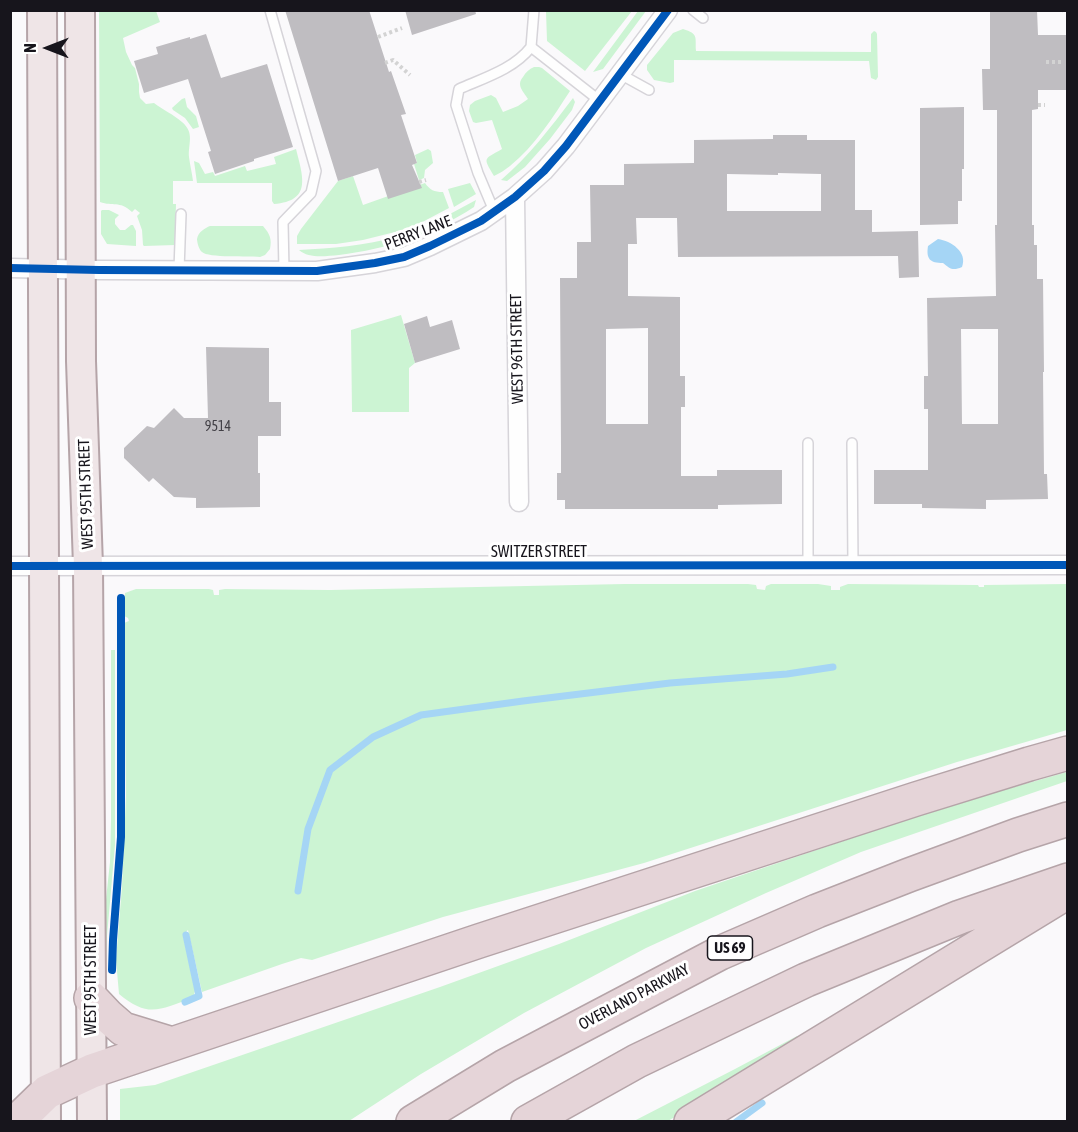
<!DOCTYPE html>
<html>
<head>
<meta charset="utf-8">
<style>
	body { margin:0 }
	#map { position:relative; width:1078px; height:1132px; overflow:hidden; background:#faf9fb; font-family:"Asap Condensed",sans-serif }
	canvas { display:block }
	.frame { position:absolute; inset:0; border:12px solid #17151c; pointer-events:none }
	.north { position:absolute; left:18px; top:18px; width:60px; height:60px; -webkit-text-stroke:4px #fff; paint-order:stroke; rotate:270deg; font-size:16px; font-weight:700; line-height:24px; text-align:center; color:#17151c }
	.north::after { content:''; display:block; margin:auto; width:21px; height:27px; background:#17151c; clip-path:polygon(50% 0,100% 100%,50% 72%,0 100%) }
</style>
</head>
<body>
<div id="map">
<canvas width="1078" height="1132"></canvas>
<div class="frame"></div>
<div class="north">N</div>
</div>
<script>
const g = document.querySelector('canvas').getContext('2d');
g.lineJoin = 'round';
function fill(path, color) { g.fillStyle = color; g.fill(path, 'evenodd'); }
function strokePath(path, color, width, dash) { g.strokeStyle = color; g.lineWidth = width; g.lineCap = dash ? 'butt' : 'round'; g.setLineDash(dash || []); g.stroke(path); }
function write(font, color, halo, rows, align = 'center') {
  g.font = font + ' "Asap Condensed",sans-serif'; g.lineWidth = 6; g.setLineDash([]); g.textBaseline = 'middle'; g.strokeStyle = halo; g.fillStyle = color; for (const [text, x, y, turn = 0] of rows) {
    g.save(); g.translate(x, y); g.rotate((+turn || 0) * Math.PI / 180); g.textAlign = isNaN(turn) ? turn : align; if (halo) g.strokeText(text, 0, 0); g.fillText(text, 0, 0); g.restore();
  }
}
const green = new Path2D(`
	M 99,11 L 156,11 L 160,22 L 123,38 L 126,52 L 132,65 L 135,68 L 139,84 L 139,92 L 140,98 L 146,104 L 154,103 C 163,110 173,114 182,122 C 195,133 188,144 189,157 C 190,165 192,173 193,181 L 173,181 L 173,204 L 176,204 L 175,245 L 144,246 L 143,245 L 142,230 L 137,216 L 140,213 L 135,209 L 132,212 C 119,200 113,207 100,202 Z
	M 546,11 L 546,10 L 632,11 L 585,71 L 547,41 Z
	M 638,11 L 646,11 L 603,69 L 593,72 Z
	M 683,29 C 699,34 695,37 696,51 L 871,52 L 871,34 L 874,31 L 876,32 L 877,34 L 878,77 L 876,80 L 871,78 L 869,61 L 674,60 L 674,82 L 670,83 L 654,80 L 647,70 L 647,65 L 673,33 Z
	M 534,67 L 539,67 L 542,68 L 570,91 C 553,117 535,146 510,166 C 505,170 500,173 494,176 C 483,157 483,160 502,149 L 492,120 L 476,123 L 473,122 L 469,111 L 470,105 L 475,101 L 491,95 L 496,98 L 503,112 L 518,106 L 528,99 C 523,91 516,85 523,77 C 526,72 529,69 534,67 Z
	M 185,98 L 187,107 L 196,116 L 199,127 L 193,129 L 185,118 L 173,110 L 172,108 L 182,99 Z
	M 573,98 L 575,102 L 572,110 L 550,139 L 525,167 L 507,181 L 501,180 C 529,156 551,127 573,98 Z
	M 296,149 C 303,177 312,201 274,204 L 272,201 L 272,183 L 197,183 L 194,161 L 199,163 L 205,174 L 213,172 L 215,176 L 245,166 L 247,171 L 276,164 L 274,157 Z
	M 428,149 L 431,151 L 433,163 L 425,170 L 424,178 L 419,180 L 414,164 L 417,163 L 415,155 Z
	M 353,176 L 363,205 L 425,183 C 430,190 434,192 443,192 L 449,208 L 411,228 L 363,240 L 336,244 L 297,244 L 297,236 L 301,229 L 338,181 Z
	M 470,183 L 476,194 L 454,207 L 448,189 Z
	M 476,200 L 474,207 C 433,234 387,249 339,255 C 326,256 309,259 299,250 C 331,248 364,246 396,237 C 424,229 450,214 476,200 Z
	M 102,210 L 109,210 L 119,215 L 115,219 L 115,224 L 120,230 L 125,230 L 131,225 L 133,225 L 136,231 L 136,246 L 107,244 L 101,234 L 101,211 Z
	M 210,226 L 263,226 C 270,234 272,239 270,249 L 265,255 L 260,257 C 249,256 208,258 202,252 C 199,250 197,242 197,239 C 198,232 205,228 210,226 Z
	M 401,315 L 415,363 L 409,368 L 409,412 L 352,412 L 351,330 Z
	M 625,584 L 748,584 L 756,585 L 757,589 L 765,590 L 766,586 L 771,584 L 818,584 L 831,586 L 831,590 L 840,590 L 840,587 L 848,584 L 978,585 L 979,587 L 984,587 L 984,585 L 1067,584 L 1067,730 L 957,762 L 644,863 L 443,917 L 312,960 L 301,958 L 282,964 L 202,992 L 188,930 L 183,935 L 195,991 L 193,998 C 160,1009 149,1019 119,994 L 116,960 L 122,886 L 126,796 L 124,623 L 129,621 L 128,618 L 124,616 L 125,593 L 136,589 L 209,589 L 213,590 L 214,595 L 219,595 L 219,590 L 225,589 L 330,590 Z
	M 111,650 L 115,650 L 115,845 L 107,936 L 106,971 L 104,965 L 103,927 L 110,862 L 111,820 Z
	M 1067,772 L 1067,781 L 861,852 L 766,893 L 646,948 L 524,1013 L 421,1074 L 349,1121 L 120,1122 L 120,1089 L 155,1085 L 440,987 L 559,944 L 695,891 L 944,807 Z
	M 797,1036 L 799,1043 L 668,1121 L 632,1122 L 735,1069 Z`);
const water = new Path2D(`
	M 938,239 C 951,241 968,252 962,267 C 953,271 950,269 943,263 C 930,263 926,259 928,246 Z`);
const stream = new Path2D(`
	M 298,891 L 308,829 L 330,770 L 373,737 L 421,715 L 523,701 L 670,683 L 787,674 L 833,667
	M 185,1002 L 199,996 L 186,935
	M 736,1122 L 762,1103`);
const building = new Path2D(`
	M 285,10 L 369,10 L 389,72 L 391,71 L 406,114 L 401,115 L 417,163 L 412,165 L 422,188 L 388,199 L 378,168 L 338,181 Z
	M 405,10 L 475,10 L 476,14 L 412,35 Z
	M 990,10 L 1037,10 L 1038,35 L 1068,35 L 1068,90 L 1038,90 L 1038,109 L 1032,110 L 1032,225 L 1034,225 L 1034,245 L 1037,245 L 1037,279 L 1043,279 L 1044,372 L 1043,372 L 1044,474 L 1047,474 L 1048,499 L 986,500 L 986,509 L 922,508 L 922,504 L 874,504 L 874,470 L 928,470 L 928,409 L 924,409 L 924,376 L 928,376 L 927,298 L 996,296 L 995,225 L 997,225 L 997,110 L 983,110 L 982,69 L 990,69 ZM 961,329 L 998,329 L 998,424 L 962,424 Z
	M 206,34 L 221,78 L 267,64 L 293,147 L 254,159 L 254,161 L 215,174 L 208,152 L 211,151 L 188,79 L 144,93 L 134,61 L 158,54 L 156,47 L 190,37 L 190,39 Z
	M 964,107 L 964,169 L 962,169 L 962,201 L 958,201 L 958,224 L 920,225 L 920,108 Z
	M 773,135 L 807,135 L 807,140 L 855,140 L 855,210 L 872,210 L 872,232 L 918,231 L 919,277 L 899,278 L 898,256 L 678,257 L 677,218 L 636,218 L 637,244 L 628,244 L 628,296 L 680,297 L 680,376 L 685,376 L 685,407 L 681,407 L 681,476 L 717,476 L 717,470 L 782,470 L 782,504 L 718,505 L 718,509 L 565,509 L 565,500 L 557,500 L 557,473 L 561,473 L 561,447 L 560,278 L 577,278 L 577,242 L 591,242 L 590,185 L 624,185 L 624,164 L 694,163 L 694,140 L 773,139 ZM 778,173 L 821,174 L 821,211 L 727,211 L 727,174 L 778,175 ZM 648,328 L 648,424 L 606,424 L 606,329 Z
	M 427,316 L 430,327 L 452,320 L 460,349 L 415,363 L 404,324 Z
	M 206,347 L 269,348 L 269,402 L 281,402 L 281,436 L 258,436 L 258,473 L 260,473 L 260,507 L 196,508 L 196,498 L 174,497 L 153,478 L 149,482 L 124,458 L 124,448 L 147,426 L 154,428 L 174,408 L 184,418 L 208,418 Z`);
const path = new Path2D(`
	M 1063,10 L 1064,11
	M 378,37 L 402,28
	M 1046,62 L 1063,62
	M 385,63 L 393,60 L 410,75
	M 1038,105 L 1045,105
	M 419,182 L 426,180`);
const service = new Path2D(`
	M 270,10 L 316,171 L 311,193 L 283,222 L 284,271
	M 693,10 L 703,18
	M 531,47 L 534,10
	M 620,74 L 649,90
	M 494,211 L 478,173 L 456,105 L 459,89 C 484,78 514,69 531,47 L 600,101
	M 179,270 L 181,214
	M 808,443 L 808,565
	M 852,443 L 853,565`);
const minor = new Path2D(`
	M 515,197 L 519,502
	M 10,268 L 99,270 L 317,271 L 375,263 L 404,257 L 430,246 L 481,221 L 515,197 L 544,171 L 566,146 L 668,10
	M 10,566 L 1068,565`);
const primary = new Path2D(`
	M 42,10 L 46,1122
	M 80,10 L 81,361 L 88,566 L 92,1122`);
const motorway = new Path2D(`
	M 91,998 L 108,1016 L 123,1029 L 172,1044
	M 16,1122 L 47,1092 L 92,1071 L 479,941 L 916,799 L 1029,764 L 1068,753
	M 413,1122 L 505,1066 L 720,953 L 817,911 L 909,875 L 1018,835 L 1068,819
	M 528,1122 L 637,1061 L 806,980 L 960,917 L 1068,880
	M 691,1122 L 1061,896`);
const cycleway = new Path2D(`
	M 10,268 L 99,270 L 317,271 L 375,263 L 404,257 L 430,246 L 481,221 L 515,197 L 544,171 L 566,146 L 668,10
	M 10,566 L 1068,565
	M 112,970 L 113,940 L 121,837 L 121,598`);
const numberNames = [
	["9514",218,427]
];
const shields = [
	[730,948,45]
];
const shieldNames = [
	["US 69",730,948]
];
const streetNames = [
	["PERRY LANE",418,233,-21],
	["WEST 96TH STREET",517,349,-91],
	["WEST 95TH STREET",86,494,-92],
	["SWITZER STREET",539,552],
	["WEST 95TH STREET",91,980,-90],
	["OVERLAND PARKWAY",634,997,-28]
];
fill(green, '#ccf4d3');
fill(water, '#a5d5f5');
strokePath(stream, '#a5d5f5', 7);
fill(building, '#bfbdc1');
strokePath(service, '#d6d4d9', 12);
strokePath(minor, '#d6d4d9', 21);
strokePath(primary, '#b5a4a8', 32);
strokePath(motorway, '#b5a4a8', 36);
strokePath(path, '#d3d3d3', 4, [3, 3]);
strokePath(service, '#fefefe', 9);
strokePath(minor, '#fefefe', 18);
strokePath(primary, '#efe5e7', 28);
strokePath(motorway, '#e5d4d8', 33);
strokePath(cycleway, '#0057b8', 8);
write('14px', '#413f45', null, numberNames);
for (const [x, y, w] of shields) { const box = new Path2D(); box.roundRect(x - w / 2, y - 12, w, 24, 4.5); g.fillStyle = '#fff'; g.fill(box); strokePath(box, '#17151c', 1.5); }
write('bold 15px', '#17151c', null, shieldNames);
write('16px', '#17151c', '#fff', streetNames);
</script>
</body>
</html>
